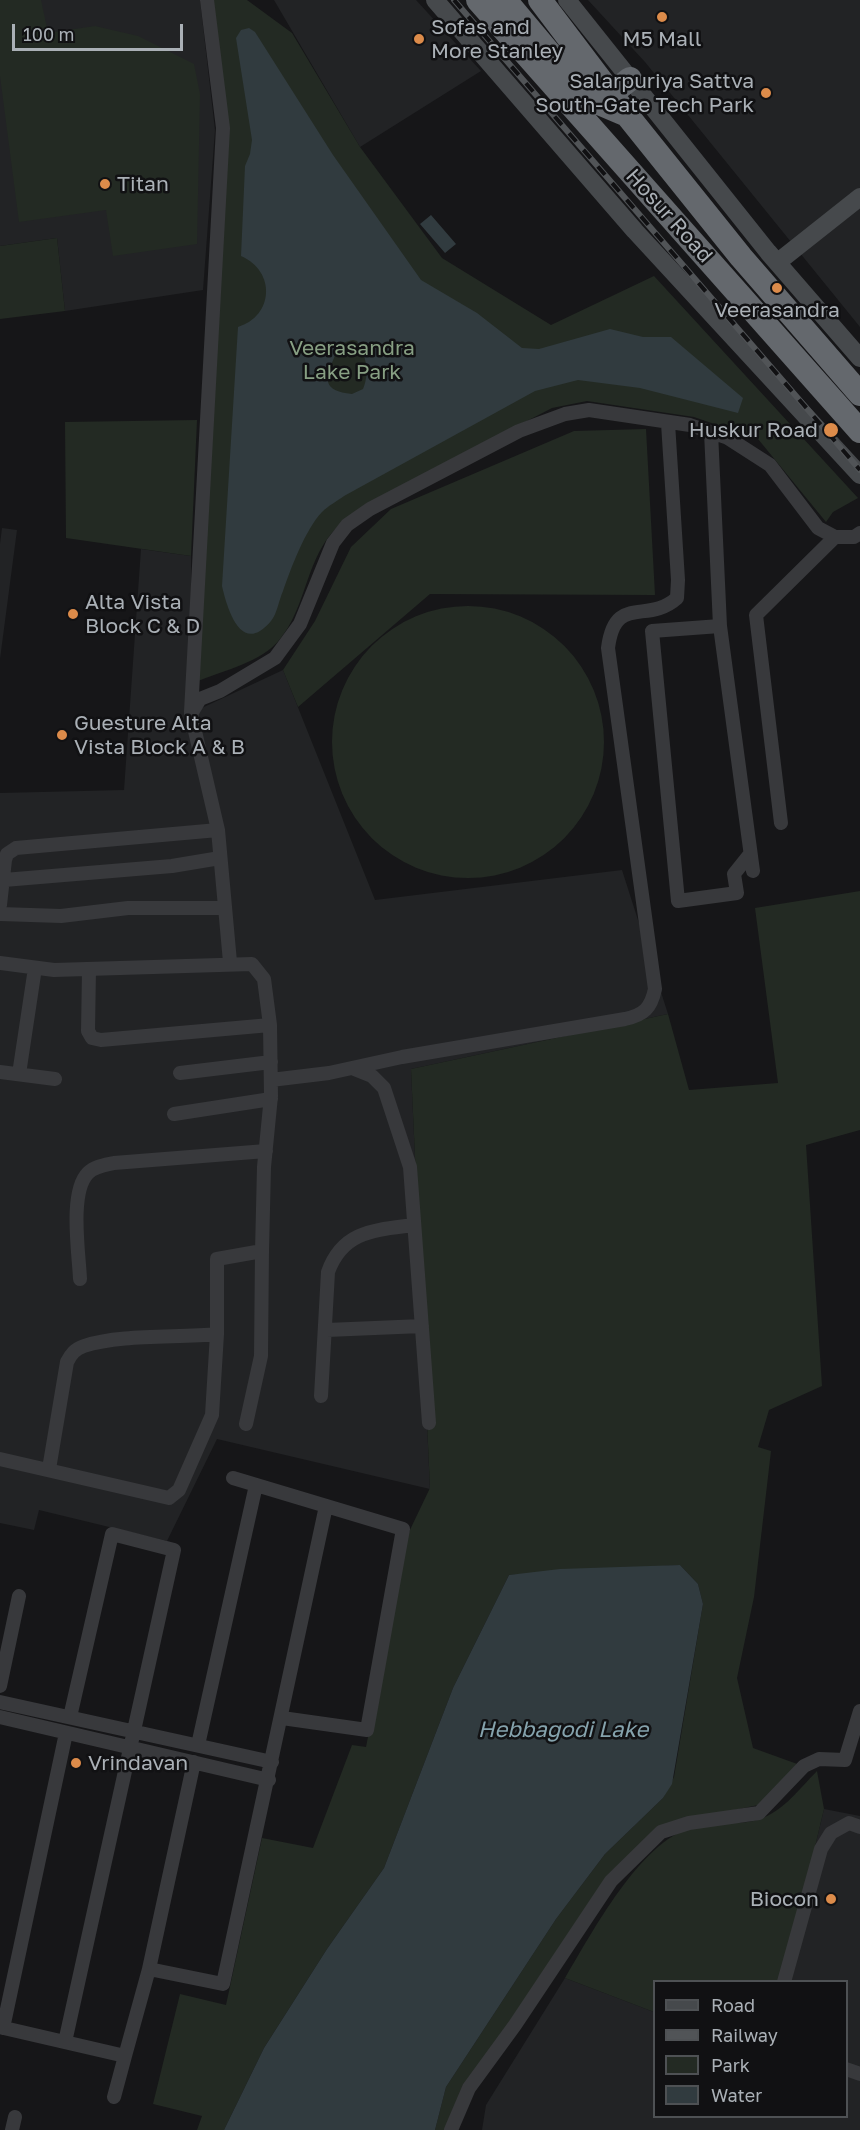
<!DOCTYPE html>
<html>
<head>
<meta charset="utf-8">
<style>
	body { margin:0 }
	#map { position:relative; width:860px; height:2130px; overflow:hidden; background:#161618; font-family:"Golos Text",sans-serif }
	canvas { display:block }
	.legend { position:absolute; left:653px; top:1980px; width:195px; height:138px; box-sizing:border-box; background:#111113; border:2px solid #4e5154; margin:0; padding:8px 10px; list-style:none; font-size:18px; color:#aab0b6 }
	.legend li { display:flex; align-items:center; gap:12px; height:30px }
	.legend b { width:30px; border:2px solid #4e5154 }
	.scale { position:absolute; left:12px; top:24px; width:171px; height:27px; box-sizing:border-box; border:3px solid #aab0b6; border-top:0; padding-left:8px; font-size:18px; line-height:21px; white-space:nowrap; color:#aab0b6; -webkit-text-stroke:4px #111113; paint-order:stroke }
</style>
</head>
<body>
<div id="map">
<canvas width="860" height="2130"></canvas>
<ul class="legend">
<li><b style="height:8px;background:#46494c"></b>Road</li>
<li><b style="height:8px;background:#515457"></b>Railway</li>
<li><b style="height:16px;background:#232a23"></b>Park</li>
<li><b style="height:16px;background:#313b3f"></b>Water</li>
</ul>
<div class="scale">100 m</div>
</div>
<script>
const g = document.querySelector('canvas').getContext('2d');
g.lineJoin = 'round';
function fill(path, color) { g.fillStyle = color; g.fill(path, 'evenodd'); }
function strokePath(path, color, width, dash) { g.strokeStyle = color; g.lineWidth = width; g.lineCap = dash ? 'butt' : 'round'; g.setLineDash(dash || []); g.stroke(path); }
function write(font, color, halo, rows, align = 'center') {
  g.font = font + ' "Golos Text",sans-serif'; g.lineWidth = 5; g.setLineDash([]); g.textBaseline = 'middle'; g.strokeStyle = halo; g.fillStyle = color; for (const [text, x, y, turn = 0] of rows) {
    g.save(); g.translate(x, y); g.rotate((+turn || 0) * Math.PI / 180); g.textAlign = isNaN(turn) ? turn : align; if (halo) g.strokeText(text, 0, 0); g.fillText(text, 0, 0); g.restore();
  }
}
const built = new Path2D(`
	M 0,0 L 200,0 L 215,130 L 203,290 L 65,311 L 57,238 L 0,246 Z
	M 274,0 L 416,0 L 481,71 L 360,147 Z
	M 588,0 L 860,0 L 860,327 L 645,62 Z
	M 2,528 L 17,530 L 0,659 L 0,544 Z
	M 141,549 L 191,556 L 191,713 L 283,670 L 375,900 L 622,870 L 668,1014 L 411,1069 L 430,1489 L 217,1439 L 167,1541 L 39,1510 L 34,1530 L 0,1523 L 0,793 L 124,790 Z
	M 824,1809 L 860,1816 L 860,2130 L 482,2130 L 486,2105 L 565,1978 L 654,2012 L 654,2116 L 846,2116 L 846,1982 L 783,1981 Z`);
const green = new Path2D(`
	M 0,0 L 41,0 L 48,33 L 95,26 L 138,36 L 194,64 L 200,94 L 197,244 L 113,256 L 106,210 L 19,222 L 0,76 Z
	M 213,0 L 247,0 L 292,33 L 360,147 L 442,258 L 551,325 L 654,276 L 858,498 L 833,512 L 826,522 L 758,439 L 694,417 L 587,401 L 552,408 L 365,505 C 348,517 332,529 322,547 C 305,576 302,612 280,639 C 262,662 225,670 198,681 L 225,194 Z
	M 57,238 L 65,311 L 0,319 L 0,246 Z
	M 197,420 L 191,556 L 66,538 L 65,422 Z
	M 646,429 L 655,595 L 430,594 L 298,707 L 283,670 L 315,621 L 351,547 L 391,509 L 574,431 Z
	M332 742a136 136 0 1 1 272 0a136 136 0 1 1-272 0Z
	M 860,891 L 860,1130 L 806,1145 L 822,1386 L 769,1410 L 758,1447 L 771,1451 L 754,1597 L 737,1678 L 753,1748 L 800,1765 L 763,1804 L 668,1824 L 641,1844 L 447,2130 L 435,2130 L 446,2087 L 556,1919 L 605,1854 L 663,1798 L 674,1777 L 703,1604 L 698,1584 L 680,1565 L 509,1575 L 453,1688 L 384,1868 L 327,1949 L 264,2048 L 224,2130 L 197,2130 L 202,2116 L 153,2104 L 180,1994 L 226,2005 L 262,1838 L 313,1848 L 352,1745 L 366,1747 L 408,1534 L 430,1488 L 411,1069 L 668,1014 L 689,1090 L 778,1083 L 755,908 Z
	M 817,1771 L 824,1809 L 783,1981 L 654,1982 L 654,2012 L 565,1978 C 592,1933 640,1841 693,1827 C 712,1821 734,1825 753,1821 C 781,1815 798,1790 817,1771 Z`);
const water = new Path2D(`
	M 249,28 L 255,32 L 333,155 L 421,280 L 477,313 L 522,348 L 539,349 L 610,329 L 643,337 L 671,337 L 743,398 L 738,413 L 640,388 L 578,380 L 535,391 L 344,496 C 337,501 328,506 322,512 C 305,530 291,568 283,591 C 279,600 277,614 271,621 C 241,657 227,608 222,586 L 238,327 C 274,316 276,271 241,256 L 245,166 L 250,154 L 252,140 L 236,38 L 241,30 ZM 353,340 L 357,341 C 366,355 370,373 363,389 L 352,394 C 322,391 325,379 334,358 C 338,347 339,343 353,340 Z
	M 431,215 L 456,244 L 445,253 L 420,224 Z
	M 680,1565 L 698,1584 L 703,1604 L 672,1784 L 663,1798 L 605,1854 L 556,1919 L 446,2087 L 435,2130 L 224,2130 L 264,2048 L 327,1949 L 384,1868 L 453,1688 L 509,1575 L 560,1569 Z`);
const street = new Path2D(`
	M 711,432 L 720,626 L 753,871
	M 720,626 L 652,631 L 678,901 L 737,893 L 734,874 L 750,854
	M 191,712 L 223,128 L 207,0
	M 781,823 L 756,615 L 835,537
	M 4,880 L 172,866 L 220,858
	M 0,905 L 5,860 L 7,854 L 16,848 L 218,830
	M 0,914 L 61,916 L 128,908 L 224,908
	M 230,962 L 218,830 L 191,714 L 200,699 L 220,691 L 275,658 L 300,624 L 333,543 L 347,525 L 370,509 L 519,431 L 565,414 L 589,410 L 690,425 L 728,438 L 770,465 L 818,528 L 835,537 L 854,537 L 860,533
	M 0,963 L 54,970 L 252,964 L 264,979 L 270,1025 L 271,1096 L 264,1167 L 262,1251 L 217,1259 L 217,1334 C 178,1338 119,1334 84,1346 C 75,1349 71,1354 67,1362 L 49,1469
	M 89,970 L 88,1031 L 92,1038 L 101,1040 L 270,1025
	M 352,1068 L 372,1076 L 384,1088 L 410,1167 L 429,1423
	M 0,1072 L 55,1079
	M 180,1073 L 271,1062
	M 19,1074 L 35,968
	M 271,1080 L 329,1073 L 402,1057 L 625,1019 C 644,1015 651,1008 655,989 L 608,648 C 615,593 647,625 677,598 L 678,580 L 668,423
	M 174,1114 L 271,1099
	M 80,1279 C 79,1254 69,1192 88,1173 C 95,1166 105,1165 114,1163 L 266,1151
	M 327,1330 L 422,1326
	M 321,1396 L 328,1272 C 343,1230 376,1230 414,1225
	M 246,1424 L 261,1356 L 262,1251
	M 0,1459 L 169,1498 L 179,1490 L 212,1415 L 217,1334
	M 233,1478 L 403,1529 L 367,1730 L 282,1718
	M 0,1686 L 19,1596
	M 0,1702 L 272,1762
	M 0,1717 L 269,1780
	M 198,1745 L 256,1485
	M 149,1969 L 194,1762
	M 784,1982 L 821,1849 L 831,1833 L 849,1823 L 860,1827
	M 0,2027 L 125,2056 L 149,1969 L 223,1984 L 326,1506
	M 3,2028 L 66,1733
	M 65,2042 L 174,1550 L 112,1534 L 70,1717
	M 846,2069 L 860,2074
	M 114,2097 L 125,2056
	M 12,2130 L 15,2117
	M 451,2130 L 469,2088 L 515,2025 L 611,1881 L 661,1832 L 689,1823 L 759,1813 L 804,1766 L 819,1759 L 845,1760 L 860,1711`);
const secondary = new Path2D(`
	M 435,0 L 635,231 L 860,475
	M 567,0 L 768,252 L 860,358
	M 778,262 L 860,197`);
const highway = new Path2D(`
	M 478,0 L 860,431
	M 505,0 L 587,98 L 627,115
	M 540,0 L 627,115 L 741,257 L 860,394
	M 611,94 L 630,79`);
const rail = new Path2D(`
	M 454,0 L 860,470`);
const markers = [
	[662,17,6,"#dc8b4a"],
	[419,39,6,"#dc8b4a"],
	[766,93,6,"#dc8b4a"],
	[105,184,6,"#dc8b4a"],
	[777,288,6,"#dc8b4a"],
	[831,430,8,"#dc8b4a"],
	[73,614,6,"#dc8b4a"],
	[62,735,6,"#dc8b4a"],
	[76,1763,6,"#dc8b4a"],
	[831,1899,6,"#dc8b4a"]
];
const poiNames = [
	["Sofas and",431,27],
	["More Stanley",431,51],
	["M5 Mall",662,39,"center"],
	["Salarpuriya Sattva",754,81,"right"],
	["South-Gate Tech Park",754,105,"right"],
	["Titan",117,184],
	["Veerasandra",777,310,"center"],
	["Huskur Road",818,430,"right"],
	["Alta Vista",85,602],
	["Block C & D",85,626],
	["Guesture Alta",74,723],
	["Vista Block A & B",74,747],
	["Vrindavan",88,1763],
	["Biocon",819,1899,"right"]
];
const streetNames = [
	["Hosur Road",669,216,48]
];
const parkNames = [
	["Veerasandra",352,348],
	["Lake Park",352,372]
];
const waterNames = [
	["Hebbagodi Lake",563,1730]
];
fill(built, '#222325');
fill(green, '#232a23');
fill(water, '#313b3f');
strokePath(street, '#38393c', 14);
strokePath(secondary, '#46494c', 18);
strokePath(highway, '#64686d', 24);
strokePath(rail, '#515457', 6);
strokePath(rail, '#111113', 4, [11]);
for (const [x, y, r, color] of markers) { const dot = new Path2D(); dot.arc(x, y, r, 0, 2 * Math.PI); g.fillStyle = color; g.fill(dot); strokePath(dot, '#111113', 2); }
write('21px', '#aab0b6', '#111113', poiNames, 'left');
write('21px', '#aab0b6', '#111113', streetNames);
write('21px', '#879f83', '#111113', parkNames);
write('italic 22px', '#85a3ad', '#111113', waterNames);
</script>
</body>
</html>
